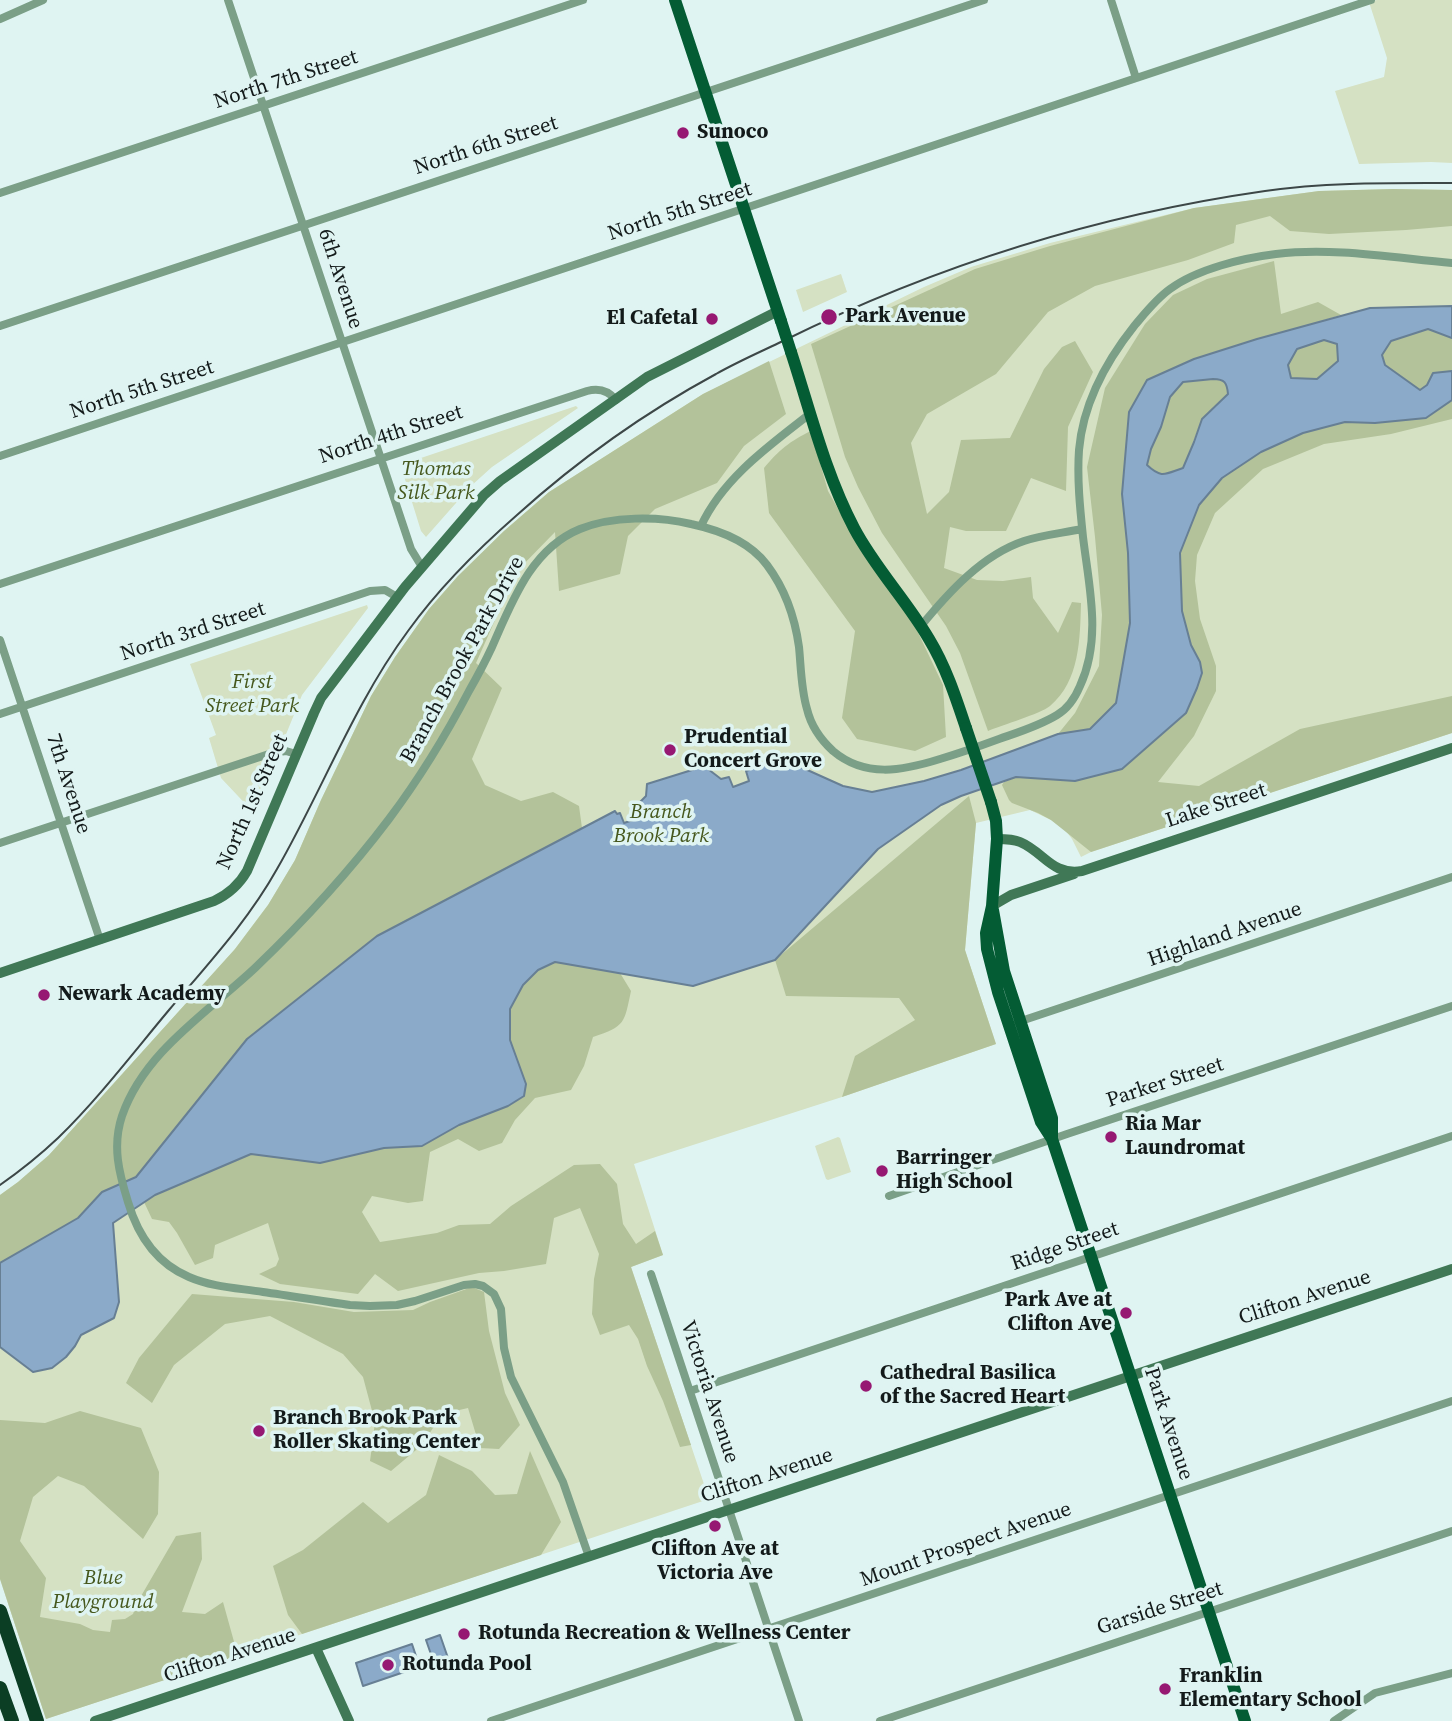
<!DOCTYPE html>
<html>
<head>
<meta charset="utf-8">
<style>
	body { margin:0 }
	canvas { display:block; background:#dff4f2 }
</style>
</head>
<body>
<canvas width="1452" height="1721"></canvas>
<script>
const g = document.querySelector('canvas').getContext('2d');
g.lineJoin = 'round';
function fill(path, color) { g.fillStyle = color; g.fill(path, 'evenodd'); }
function strokePath(path, color, width, dash) { g.strokeStyle = color; g.lineWidth = width; g.lineCap = dash ? 'butt' : 'round'; g.setLineDash(dash || []); g.stroke(path); }
function write(font, color, halo, rows, align = 'center') {
  g.font = font + ' "Source Serif 4",serif'; g.lineWidth = 7; g.setLineDash([]); g.textBaseline = 'middle'; g.strokeStyle = halo; g.fillStyle = color; for (const [text, x, y, turn = 0] of rows) {
    g.save(); g.translate(x, y); g.rotate((+turn || 0) * Math.PI / 180); g.textAlign = isNaN(turn) ? turn : align; if (halo) g.strokeText(text, 0, 0); g.fillText(text, 0, 0); g.restore();
  }
}
const green = new Path2D(`
	M 1377,0 L 1452,0 L 1452,163 L 1431,162 L 1359,164 L 1335,91 L 1384,77 L 1387,58 L 1369,2 Z
	M 1393,189 L 1452,190 L 1452,733 L 1091,852 L 1081,857 L 1072,839 L 1066,831 L 1051,820 L 1030,810 L 976,823 L 965,950 L 996,1044 L 842,1097 L 634,1164 L 663,1255 L 631,1267 L 709,1499 L 46,1719 L 0,1579 L 0,1195 L 18,1182 L 49,1155 L 235,949 L 268,905 L 295,860 L 321,800 L 371,696 L 395,657 L 429,609 L 458,576 L 504,531 L 549,492 L 703,394 L 924,287 L 971,267 L 1050,243 L 1194,208 L 1319,191 Z
	M 841,274 L 847,292 L 803,312 L 796,290 Z
	M 576,406 L 578,408 L 492,467 L 471,486 L 426,537 L 421,531 L 403,473 L 406,463 Z
	M 367,605 L 368,608 L 302,695 L 254,813 L 221,778 L 209,738 L 216,735 L 190,664 Z
	M 838,1137 L 840,1138 L 851,1172 L 828,1180 L 826,1179 L 815,1146 Z`);
const forest = new Path2D(`
	M 1393,189 L 1452,190 L 1452,226 L 1406,230 L 1329,234 L 1290,231 L 1270,216 L 1236,225 L 1234,243 L 1188,260 L 1095,286 L 1048,312 L 996,374 L 927,414 L 911,443 L 927,514 L 949,492 L 961,440 L 1010,438 L 1044,369 L 1062,347 L 1075,341 L 1093,372 L 1068,427 L 1066,491 L 1031,478 L 1006,531 L 966,531 L 950,527 L 944,568 L 977,580 L 1003,581 L 1031,577 L 1033,598 L 1058,633 L 1072,602 L 1081,603 C 1080,638 1080,681 1050,706 C 1040,714 1002,725 988,731 L 960,653 L 946,626 L 882,533 L 858,487 L 845,457 L 811,344 L 975,269 L 1050,246 L 1194,208 L 1319,191 Z
	M 1274,261 L 1281,314 L 1318,302 L 1341,315 L 1194,359 L 1147,380 L 1129,412 L 1122,494 L 1128,553 L 1130,623 L 1116,704 L 1090,729 L 1058,734 L 1075,713 L 1099,666 L 1102,615 L 1095,537 L 1087,467 L 1105,388 L 1145,324 L 1173,295 L 1207,279 Z
	M 1428,329 L 1452,338 L 1452,371 L 1433,373 L 1427,385 L 1420,390 L 1385,365 L 1382,355 L 1391,341 Z
	M 1324,340 L 1337,344 L 1338,361 L 1317,379 L 1290,378 L 1288,365 L 1297,349 Z
	M 769,361 L 786,414 L 744,446 L 717,483 L 655,509 L 628,536 L 620,574 L 559,591 L 555,532 L 517,571 L 476,663 L 502,688 L 472,759 L 485,785 L 521,801 L 553,792 L 579,806 L 582,828 L 377,936 L 247,1039 L 136,1177 L 102,1192 L 78,1218 L 0,1263 L 0,1195 L 18,1182 L 49,1155 L 235,949 L 268,905 L 295,860 L 321,800 L 371,696 L 395,657 L 429,609 L 458,576 L 504,531 L 549,492 L 703,394 Z
	M 1213,379 C 1225,379 1227,383 1228,394 L 1202,419 L 1183,468 C 1165,474 1162,479 1147,465 L 1151,449 L 1161,427 L 1170,396 L 1183,382 Z
	M 1452,400 L 1452,419 L 1391,434 L 1324,444 L 1263,469 L 1215,513 L 1197,555 L 1195,581 L 1200,619 L 1216,666 L 1216,691 L 1194,736 L 1158,782 L 1199,786 L 1300,729 L 1452,696 L 1452,733 L 1091,852 L 1051,820 L 1038,813 L 1012,803 L 1009,800 L 1002,785 L 1004,782 L 1016,777 L 1075,781 L 1200,662 L 1191,645 L 1182,611 L 1180,553 L 1199,505 L 1222,478 L 1261,452 L 1303,433 L 1345,422 L 1375,423 L 1426,418 Z
	M 811,431 L 828,491 L 855,539 L 913,622 L 943,685 L 946,737 L 915,751 L 857,739 L 842,718 L 855,631 L 769,513 L 764,468 C 779,450 790,441 811,431 Z
	M 969,796 L 976,823 L 965,950 L 996,1044 L 842,1097 L 855,1056 L 915,1020 L 899,998 L 786,996 L 775,960 Z
	M 554,962 L 620,973 L 631,991 C 624,1023 626,1026 593,1037 L 584,1066 L 571,1090 L 535,1098 L 515,1120 L 502,1143 L 479,1151 L 458,1139 L 430,1152 L 423,1201 L 408,1203 L 372,1196 L 362,1212 L 380,1242 L 437,1233 L 459,1225 L 490,1224 L 511,1206 L 574,1165 L 600,1164 L 617,1184 L 623,1224 L 636,1244 L 655,1231 L 663,1255 L 631,1267 L 691,1445 L 680,1447 L 663,1401 L 647,1366 L 638,1339 L 629,1325 L 600,1335 L 592,1314 L 594,1279 L 599,1254 L 580,1208 L 554,1218 L 546,1264 L 504,1271 L 479,1273 L 398,1291 L 375,1274 L 358,1294 L 280,1284 L 259,1274 L 276,1266 L 279,1259 L 268,1223 L 215,1245 L 213,1258 L 195,1265 L 177,1233 L 169,1222 L 152,1219 L 144,1202 L 155,1195 L 251,1154 L 320,1163 L 384,1148 L 422,1146 L 459,1125 L 508,1106 L 524,1096 L 526,1085 L 510,1040 L 510,1008 L 523,985 L 538,970 Z
	M 472,1287 L 484,1292 L 489,1331 L 505,1393 L 520,1425 L 499,1449 L 480,1448 L 468,1408 L 442,1414 L 422,1445 L 391,1471 L 370,1461 L 375,1422 L 363,1377 L 343,1354 L 270,1316 L 225,1324 L 174,1365 L 152,1403 L 126,1383 L 139,1358 L 192,1294 L 294,1302 L 354,1312 L 413,1310 L 430,1302 Z
	M 80,1411 L 141,1428 L 159,1472 L 158,1514 L 143,1539 L 84,1486 L 58,1476 L 33,1497 L 20,1541 L 46,1578 L 40,1617 L 80,1624 L 93,1630 L 110,1632 L 112,1620 L 125,1619 L 133,1614 L 137,1603 L 176,1536 L 201,1532 L 202,1559 L 182,1612 L 205,1614 L 223,1602 L 238,1656 L 46,1719 L 0,1579 L 0,1420 L 45,1423 Z
	M 530,1451 L 561,1522 L 541,1555 L 302,1634 L 288,1615 L 273,1566 L 303,1550 L 363,1502 L 388,1523 L 426,1495 L 439,1455 L 472,1471 L 495,1495 L 517,1494 Z`);
const water = new Path2D(`
	M 1452,306 L 1452,338 L 1428,329 L 1391,341 L 1382,355 L 1385,365 L 1420,390 L 1427,385 L 1433,373 L 1452,371 L 1452,400 L 1426,418 L 1375,423 L 1345,422 L 1303,433 L 1261,452 L 1222,478 L 1199,505 L 1180,553 L 1182,611 L 1191,645 L 1200,662 L 1202,673 L 1197,688 L 1186,713 L 1122,769 L 1075,781 L 1016,777 L 961,796 L 941,805 L 878,849 L 775,960 L 693,986 L 555,962 L 538,970 L 523,985 L 510,1009 L 510,1040 L 526,1084 L 524,1096 L 508,1106 L 459,1125 L 422,1146 L 384,1148 L 320,1163 L 251,1154 L 155,1195 L 113,1223 L 119,1302 L 114,1318 L 81,1335 L 75,1346 L 66,1357 L 52,1368 L 33,1372 L 0,1347 L 0,1263 L 78,1218 L 102,1192 L 136,1177 L 247,1039 L 377,936 L 615,811 L 617,814 L 620,813 L 624,823 L 639,818 L 636,808 L 638,806 L 638,804 L 646,796 L 647,784 L 692,770 L 705,764 L 708,769 L 721,779 L 729,777 L 733,787 L 749,781 L 746,771 L 749,770 L 748,767 L 759,763 L 794,764 L 843,786 L 872,792 L 924,781 L 961,770 L 1058,734 L 1090,729 L 1116,703 L 1130,623 L 1128,553 L 1122,494 L 1129,412 L 1147,380 L 1194,359 L 1257,339 L 1370,308 ZM 1324,340 L 1337,344 L 1338,361 L 1317,379 L 1291,378 L 1288,365 L 1297,349 ZM 1213,379 C 1225,379 1227,383 1228,394 L 1202,419 L 1194,442 L 1183,468 C 1165,474 1162,479 1147,465 L 1151,449 L 1161,427 L 1170,397 L 1183,382 Z
	M 440,1635 L 448,1658 L 434,1663 L 426,1640 Z
	M 412,1644 L 421,1671 L 418,1672 L 416,1668 L 363,1686 L 356,1663 Z`);
const street = new Path2D(`
	M 228,0 L 411,549 L 422,567
	M 1111,0 L 1136,78
	M 0,19 L 43,0
	M 0,193 L 583,0
	M 0,326 L 984,0
	M 0,456 L 1371,0
	M 701,526 C 723,478 770,445 811,413
	M 0,584 L 587,391 C 598,388 608,390 616,400
	M 921,626 C 948,593 982,555 1024,541 C 1042,535 1063,533 1082,529
	M 0,640 L 100,940
	M 0,714 L 370,591 L 385,590 L 397,597
	M 0,843 L 272,753 L 286,751 L 296,754
	M 1018,1022 L 1452,877
	M 889,1196 L 1067,1134 L 1452,1006
	M 651,1274 L 799,1721
	M 690,1391 L 1452,1136
	M 589,1557 L 563,1482 L 511,1377 L 504,1348 L 501,1309 L 494,1294 L 483,1286 L 475,1284 L 464,1285 L 415,1301 L 397,1305 L 370,1306 L 350,1305 C 321,1301 292,1296 263,1292 C 238,1288 212,1287 189,1277 C 156,1263 138,1236 128,1202 C 119,1173 112,1146 122,1116 C 144,1052 207,1013 255,968 C 303,922 349,872 389,819 C 419,779 446,735 469,691 C 477,677 485,662 492,647 C 512,602 531,549 580,529 C 612,516 658,516 691,524 C 719,530 750,542 767,565 C 785,589 795,618 799,647 C 801,667 801,689 807,709 C 811,726 820,739 833,751 C 865,778 902,771 940,759 C 960,753 980,746 999,739 C 1019,732 1039,726 1057,715 C 1069,708 1075,698 1080,686 C 1102,638 1089,587 1083,537 C 1080,508 1077,479 1079,450 C 1083,404 1107,360 1135,325 C 1146,312 1156,299 1170,289 C 1197,269 1243,258 1276,254 C 1333,247 1395,258 1452,263
	M 491,1721 L 1452,1401
	M 880,1721 L 1452,1531
	M 1334,1721 L 1375,1693 L 1452,1673`);
const secondary = new Path2D(`
	M 997,839 C 1005,839 1013,839 1020,842 C 1044,852 1052,876 1082,871 L 1452,748
	M 992,906 L 1011,895 L 1074,874
	M 0,973 L 214,901 C 229,894 239,885 247,871 L 314,713 L 321,698 L 405,587 L 484,495 L 500,481 L 647,377 L 778,311
	M 316,1648 L 349,1721
	M 95,1721 L 1452,1269`);
const primary = new Path2D(`
	M 675,0 L 781,321
	M 791,352 C 810,410 825,473 854,528 C 875,568 907,601 929,639 C 946,667 956,698 966,728
	M 991,802 L 996,821 L 997,839 L 992,906 L 986,933 L 987,949 L 998,992 L 1041,1122 L 1052,1139 L 1245,1721
	M 993,910 L 1004,971 L 1052,1118 L 1052,1139`);
const highway = new Path2D(`
	M 0,1611 L 37,1721
	M 0,1688 L 12,1721`);
const tram = new Path2D(`
	M 0,1185 C 20,1171 40,1155 58,1138 C 98,1099 133,1053 169,1010 C 207,965 248,921 277,869 C 322,791 354,704 408,631 C 439,588 477,550 517,515 C 577,461 644,413 716,374 C 737,362 760,352 783,341 C 935,266 1097,215 1265,191 C 1326,182 1390,183 1452,183`);
const primaryBridge = new Path2D(`
	M 781,321 L 791,352
	M 966,728 L 991,802`);
const markers = [
	[683,133,7,"#961872"],
	[829,317,9,"#961872"],
	[712,319,7,"#961872"],
	[670,750,7,"#961872"],
	[44,995,7,"#961872"],
	[1111,1137,7,"#961872"],
	[882,1171,7,"#961872"],
	[1126,1313,7,"#961872"],
	[866,1386,7,"#961872"],
	[259,1431,7,"#961872"],
	[715,1526,7,"#961872"],
	[464,1634,7,"#961872"],
	[388,1665,7,"#961872"],
	[1165,1689,7,"#961872"]
];
const streetNames = [
	["North 7th Street",286,80,-18],
	["North 6th Street",486,146,-18],
	["North 5th Street",680,212,-18],
	["6th Avenue",340,279,72],
	["North 5th Street",142,390,-18],
	["North 4th Street",391,435,-18],
	["North 3rd Street",193,632,-18],
	["Branch Brook Park Drive",463,660,-61],
	["7th Avenue",68,784,72],
	["North 1st Street",253,802,-66],
	["Lake Street",1216,806,-18],
	["Highland Avenue",1225,935,-19],
	["Parker Street",1165,1083,-18],
	["Ridge Street",1065,1247,-19],
	["Clifton Avenue",1305,1298,-18],
	["Victoria Avenue",709,1392,72],
	["Park Avenue",1168,1424,72],
	["Clifton Avenue",767,1476,-18],
	["Mount Prospect Avenue",966,1545,-19],
	["Garside Street",1160,1609,-18],
	["Clifton Avenue",230,1656,-18]
];
const poiNames = [
	["Sunoco",697,133],
	["Park Avenue",845,317],
	["El Cafetal",698,319,"right"],
	["Prudential",684,738],
	["Concert Grove",684,762],
	["Newark Academy",58,995],
	["Ria Mar",1125,1125],
	["Laundromat",1125,1149],
	["Barringer",896,1159],
	["High School",896,1183],
	["Park Ave at",1112,1301,"right"],
	["Clifton Ave",1112,1325,"right"],
	["Cathedral Basilica",880,1374],
	["of the Sacred Heart",880,1398],
	["Branch Brook Park",273,1419],
	["Roller Skating Center",273,1443],
	["Clifton Ave at",715,1550,"center"],
	["Victoria Ave",715,1574,"center"],
	["Rotunda Recreation & Wellness Center",478,1634],
	["Rotunda Pool",402,1665],
	["Franklin",1179,1677],
	["Elementary School",1179,1701]
];
const parkNames = [
	["Thomas",436,470],
	["Silk Park",436,494],
	["First",252,683],
	["Street Park",252,707],
	["Branch",661,813],
	["Brook Park",661,837],
	["Blue",103,1579],
	["Playground",103,1603]
];
fill(green, '#d5e1c3');
fill(forest, '#b3c29a');
fill(water, '#8baac9');
strokePath(water, '#677f94', 2);
strokePath(street, '#7b9f87', 8);
strokePath(secondary, '#407856', 10);
strokePath(primary, '#045c34', 12);
strokePath(highway, '#0b3e24', 14);
strokePath(tram, '#3d4747', 2);
strokePath(primaryBridge, '#045c34', 12);
for (const [x, y, r, color] of markers) { const dot = new Path2D(); dot.arc(x, y, r, 0, 2 * Math.PI); g.fillStyle = color; g.fill(dot); strokePath(dot, '#dff4f2', 2.5); }
write('21px', '#131a1a', '#dff4f2', streetNames);
write('bold 21px', '#131a1a', '#dff4f2', poiNames, 'left');
write('italic 21px', '#46581d', '#dff4f2', parkNames);
</script>
</body>
</html>
